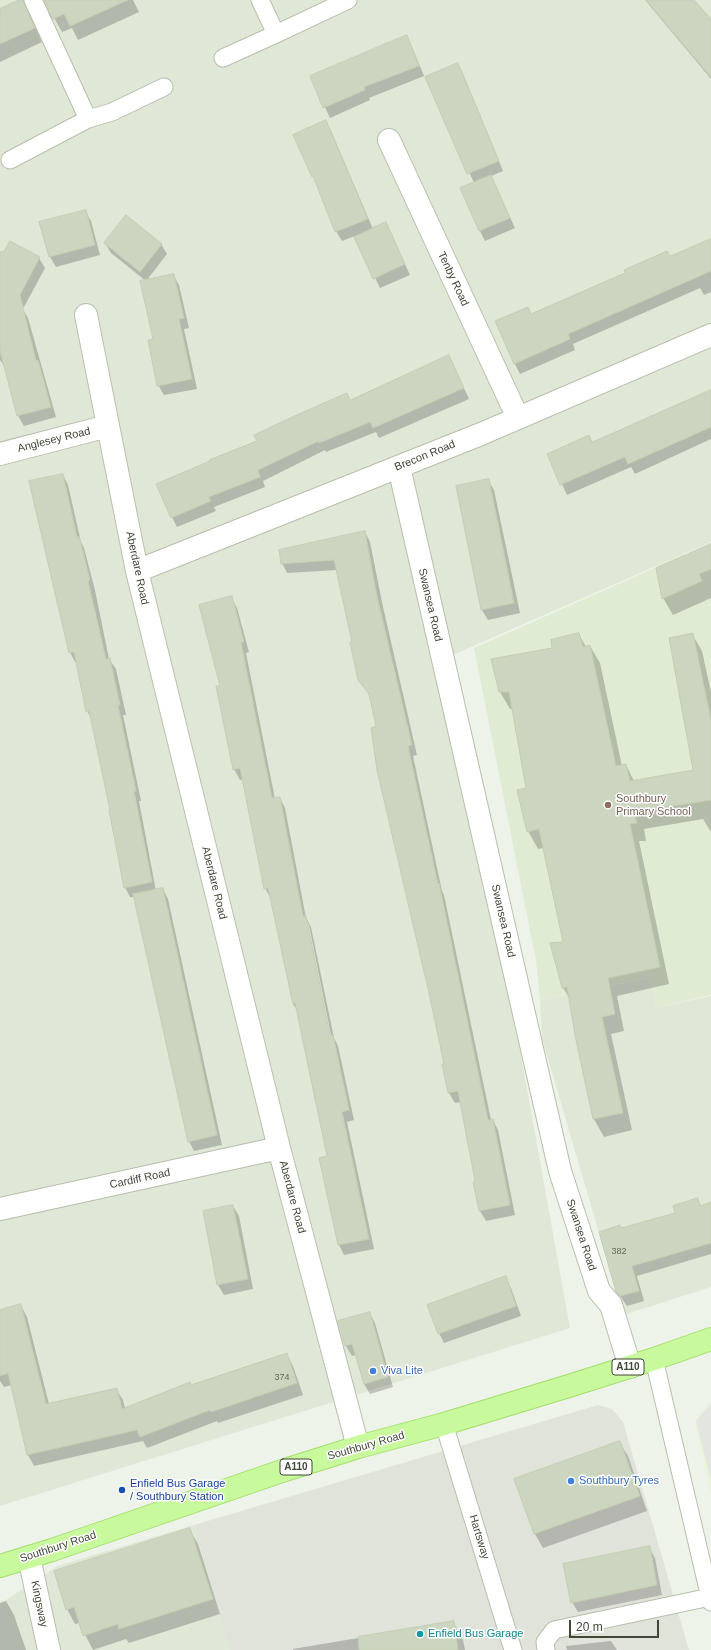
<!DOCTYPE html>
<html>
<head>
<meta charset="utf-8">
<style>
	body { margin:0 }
	#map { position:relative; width:711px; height:1650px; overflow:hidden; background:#eef3e9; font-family:Helvetica,sans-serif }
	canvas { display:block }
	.scale { position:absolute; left:569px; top:1620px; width:90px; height:18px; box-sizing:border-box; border:2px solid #404737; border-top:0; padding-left:5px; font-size:12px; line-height:14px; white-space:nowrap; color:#404737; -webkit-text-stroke:3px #fff; paint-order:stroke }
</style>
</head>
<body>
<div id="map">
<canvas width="711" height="1650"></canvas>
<div class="scale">20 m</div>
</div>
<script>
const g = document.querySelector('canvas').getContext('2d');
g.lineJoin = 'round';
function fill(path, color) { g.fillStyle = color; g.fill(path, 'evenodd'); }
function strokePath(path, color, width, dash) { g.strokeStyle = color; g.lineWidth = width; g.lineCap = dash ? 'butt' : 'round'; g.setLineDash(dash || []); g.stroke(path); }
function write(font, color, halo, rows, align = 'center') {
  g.font = font + ' Helvetica,sans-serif'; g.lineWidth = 3; g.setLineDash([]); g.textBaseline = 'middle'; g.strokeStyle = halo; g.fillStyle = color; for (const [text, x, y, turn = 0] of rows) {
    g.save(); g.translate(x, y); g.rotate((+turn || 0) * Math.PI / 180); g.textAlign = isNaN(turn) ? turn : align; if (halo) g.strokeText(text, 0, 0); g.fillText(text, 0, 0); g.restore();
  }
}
const residential = new Path2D(`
	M 0,0 L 711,0 L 711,542 L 439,661 L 474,794 L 570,1328 L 0,1506 Z
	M 650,978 L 656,1008 L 711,996 L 711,1287 L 623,1315 L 542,1038 L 540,1000 Z
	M 194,1525 L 229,1650 L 0,1650 L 0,1602 L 6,1600 L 57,1566 Z`);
const commercial = new Path2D(`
	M 711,1402 L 711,1494 L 695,1421 Z`);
const industrial = new Path2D(`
	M 598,1405 L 612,1409 L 623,1422 L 689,1650 L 229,1650 L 194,1525 Z`);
const education = new Path2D(`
	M 711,543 L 711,995 L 656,1008 L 649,978 L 540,1000 L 536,961 L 474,648 Z`);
const parking = new Path2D(`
	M 711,1403 L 711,1480 L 696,1421 Z`);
const shadow = new Path2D(`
	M 23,0 L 31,15 L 32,20 L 42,42 L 0,62 L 0,11 Z
	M 44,0 L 133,0 L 139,12 L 78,40 L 72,28 L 62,32 Z
	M 645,0 L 691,0 L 711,21 L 711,79 Z
	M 406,37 L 412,47 L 424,76 L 369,98 L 370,100 L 330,118 L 311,77 Z
	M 457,64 L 463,74 L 503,171 L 491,176 L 515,228 L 485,241 L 480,231 L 474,183 L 426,77 Z
	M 325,121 L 331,131 L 373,229 L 386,224 L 410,275 L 380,288 L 355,236 L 342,241 L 336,231 L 319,187 L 294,135 Z
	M 85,211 L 91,221 L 100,255 L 56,267 L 50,257 L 41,223 Z
	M 711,240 L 711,292 L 704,295 L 700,288 L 573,344 L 575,350 L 520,374 L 515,364 L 528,308 L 531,315 Z
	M 105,243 L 161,244 L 167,254 L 147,280 L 173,275 L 179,285 L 189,328 L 184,329 L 197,389 L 164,395 L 158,385 L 154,340 L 146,281 L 111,253 Z
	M 39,258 L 45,268 L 24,307 L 0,294 L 0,261 Z
	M 22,308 L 28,318 L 56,417 L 24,426 L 18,416 L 6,368 L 0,360 L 0,314 Z
	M 449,356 L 469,399 L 379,438 L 376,432 L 326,452 L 325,450 L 263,481 L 265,487 L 214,507 L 216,511 L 177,527 L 172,517 L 258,442 Z
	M 711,391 L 711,439 L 635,474 L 631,467 L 567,495 L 548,454 L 589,436 L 593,443 Z
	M 63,475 L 68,485 L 81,542 L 84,548 L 95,590 L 109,659 L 116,669 L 126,715 L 123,715 L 141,801 L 139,801 L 156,891 L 163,889 L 168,899 L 222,1145 L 194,1151 L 189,1141 L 134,897 L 130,897 L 125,887 L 111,811 L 93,721 L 87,711 L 77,662 L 75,662 L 70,652 Z
	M 488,480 L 494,490 L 520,613 L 488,620 L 482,610 Z
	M 365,532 L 370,542 L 383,607 L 417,755 L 413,756 L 442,891 L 444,895 L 491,1120 L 493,1120 L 498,1130 L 515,1215 L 486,1221 L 480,1211 L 477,1182 L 461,1102 L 455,1103 L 449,1093 L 445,1064 L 378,727 L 371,698 L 359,679 L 353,642 L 337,570 L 287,573 L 282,563 Z
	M 711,545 L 711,598 L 673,615 L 663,598 Z
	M 231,598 L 237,608 L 249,652 L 246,653 L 275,799 L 280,798 L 285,808 L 306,918 L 311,927 L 334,1038 L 338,1046 L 354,1120 L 347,1122 L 374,1249 L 344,1255 L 339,1245 L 320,1159 L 329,1157 L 297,1010 L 293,1004 L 271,899 L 265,888 L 243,779 L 240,780 L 234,769 L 221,686 ZM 306,922 L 309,925 L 332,1040 L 330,1040 Z
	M 579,634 L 586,647 L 590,646 L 600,663 L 622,766 L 626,765 L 634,781 L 694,770 L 692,634 L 702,651 L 711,692 L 711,832 L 703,819 L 644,829 L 646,841 L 639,841 L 669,984 L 617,996 L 624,1031 L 611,1034 L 632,1130 L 604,1137 L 594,1119 L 576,1040 L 570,999 L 563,988 L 552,944 L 564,943 L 544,848 L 538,849 L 528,831 L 527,789 L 513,709 L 510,709 L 500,692 L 553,649 Z
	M 697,1199 L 701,1206 L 711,1203 L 711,1254 L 637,1276 L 644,1301 L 627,1306 L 617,1292 L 622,1229 L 677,1214 Z
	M 233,1206 L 239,1216 L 253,1289 L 224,1295 L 218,1285 L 204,1212 Z
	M 505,1278 L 511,1288 L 521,1316 L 444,1343 L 439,1333 Z
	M 21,1306 L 27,1317 L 49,1404 L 116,1389 L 123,1400 L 125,1408 L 287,1355 L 293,1366 L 303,1395 L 218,1423 L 217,1421 L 147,1448 L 143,1441 L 34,1466 L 28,1455 L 12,1385 L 4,1387 L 0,1381 L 0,1311 Z
	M 369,1313 L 375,1323 L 393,1387 L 370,1394 L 364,1384 L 356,1355 L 352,1356 L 346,1346 L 339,1322 Z
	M 619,1442 L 628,1456 L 647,1511 L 543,1548 L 535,1534 L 515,1479 Z
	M 189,1529 L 198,1544 L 220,1614 L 129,1643 L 126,1639 L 93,1650 L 79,1623 L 75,1624 L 67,1609 Z
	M 649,1547 L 655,1558 L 662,1595 L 578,1612 L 572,1602 Z
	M 6,1601 L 14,1615 L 26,1650 L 0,1650 L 0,1603 Z
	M 453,1622 L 463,1640 L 465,1650 L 293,1650 L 293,1649 Z
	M 611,1641 L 617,1650 L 567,1650 L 566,1646 Z`);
const building = new Path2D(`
	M 19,0 L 23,0 L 35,28 L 0,44 L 0,9 Z
	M 44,0 L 128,0 L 70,26 L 64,14 L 53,19 Z
	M 646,0 L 694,0 L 711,19 L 711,77 Z
	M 407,35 L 419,66 L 364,87 L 365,90 L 323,108 L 310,76 Z
	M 458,63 L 499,161 L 467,174 L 425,77 Z
	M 326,120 L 368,219 L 335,232 L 313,176 L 312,177 L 293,135 Z
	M 491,175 L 510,218 L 479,231 L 460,188 Z
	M 86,210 L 95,245 L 49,257 L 39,222 Z
	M 126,215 L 162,244 L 140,272 L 104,243 Z
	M 386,222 L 405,264 L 373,279 L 354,237 Z
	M 711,239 L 711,271 L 568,334 L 570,339 L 514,364 L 495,321 L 528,307 L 531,314 L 625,273 L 624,270 L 667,251 L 670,256 Z
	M 10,241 L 40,257 L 20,295 L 36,361 L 38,360 L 51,407 L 17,416 L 0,351 L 0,252 L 4,251 Z
	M 174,274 L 184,318 L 179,319 L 192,379 L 157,386 L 148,340 L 153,339 L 140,281 Z
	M 449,355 L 464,388 L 373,428 L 370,422 L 319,443 L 319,441 L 258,470 L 260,477 L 209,497 L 211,501 L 171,518 L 156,484 L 210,461 L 209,460 L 257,441 L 254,435 L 301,413 L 347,393 L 350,400 Z
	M 711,390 L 711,427 L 628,464 L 625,457 L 560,485 L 547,454 L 589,435 L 592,442 Z
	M 63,474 L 77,537 L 79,536 L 90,580 L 88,581 L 106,659 L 110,658 L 120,705 L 118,705 L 136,791 L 134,791 L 152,882 L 124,888 L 109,810 L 110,810 L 89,711 L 86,712 L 74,652 L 69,653 L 29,481 Z
	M 489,479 L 514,603 L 481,610 L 456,486 Z
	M 365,531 L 377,596 L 412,745 L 408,746 L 438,884 L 439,883 L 488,1120 L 493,1119 L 510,1205 L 479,1211 L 473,1182 L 475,1181 L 458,1091 L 448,1093 L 442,1064 L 444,1064 L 429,993 L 377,770 L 371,728 L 376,726 L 369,694 L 358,680 L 350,642 L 352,642 L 334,560 L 281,564 L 279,550 Z
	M 711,544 L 711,569 L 699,574 L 702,581 L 662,599 L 656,568 Z
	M 232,596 L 244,642 L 241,642 L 272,798 L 280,797 L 303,916 L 306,916 L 330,1035 L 333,1035 L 349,1110 L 342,1112 L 369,1239 L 338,1245 L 319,1158 L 327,1156 L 295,1003 L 293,1004 L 268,888 L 264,889 L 240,768 L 233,770 L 216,686 L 220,686 L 199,605 Z
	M 579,633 L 583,647 L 590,645 L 616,766 L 626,764 L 630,781 L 693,770 L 669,638 L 693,633 L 711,720 L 711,800 L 634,812 L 637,823 L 630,824 L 660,967 L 608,978 L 615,1014 L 602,1017 L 623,1113 L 593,1119 L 576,1040 L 567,987 L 562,988 L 550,943 L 563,942 L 539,829 L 527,832 L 517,790 L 526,788 L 509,692 L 499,692 L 491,659 L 552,648 L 551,640 Z
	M 163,888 L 217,1135 L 188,1142 L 133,894 Z
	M 698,1198 L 700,1206 L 711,1202 L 711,1243 L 632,1266 L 639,1291 L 620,1296 L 616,1292 L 599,1232 L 620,1225 L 621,1228 L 675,1213 L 673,1206 Z
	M 233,1205 L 248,1279 L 217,1285 L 203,1211 Z
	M 506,1276 L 516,1306 L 438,1334 L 427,1305 Z
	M 21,1304 L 46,1404 L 117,1388 L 122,1409 L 190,1382 L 191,1385 L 287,1353 L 297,1383 L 211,1412 L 210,1410 L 140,1437 L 137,1430 L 27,1455 L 8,1373 L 0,1376 L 0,1310 Z
	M 370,1312 L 388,1377 L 364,1384 L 352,1344 L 345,1346 L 338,1321 Z
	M 620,1441 L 640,1496 L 534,1534 L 514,1479 Z
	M 190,1528 L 213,1599 L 119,1629 L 118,1624 L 83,1636 L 74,1607 L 66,1610 L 54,1571 Z
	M 650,1546 L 657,1585 L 571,1603 L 563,1564 Z
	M 454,1621 L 458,1650 L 359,1650 L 358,1637 Z`);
const service = new Path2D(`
	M 33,0 L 88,119
	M 260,0 L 276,34
	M 223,58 L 276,34 L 348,0
	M 10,160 L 88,119 L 112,112 L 164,87
	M 654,1359 L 711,1602
	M 444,1424 L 513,1650
	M 546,1650 L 545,1642 L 554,1630 L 710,1597`);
const minor = new Path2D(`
	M 389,140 L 518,418
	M 86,315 L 137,571 L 279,1148 L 358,1447
	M 0,454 L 108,426
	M 399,467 L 560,1171 L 599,1291 L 611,1305 L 630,1367
	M 137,571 L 481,434 L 711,335
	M 0,1209 L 279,1148
	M 29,1557 L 49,1650`);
const primary = new Path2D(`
	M 0,1566 L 52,1550 L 285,1470 L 358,1447 L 444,1424 L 572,1385 L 654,1359 L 711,1339`);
const markers = [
	[608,805,4,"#8d6e63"],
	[373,1371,4,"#3f7fe0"],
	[571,1481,4,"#3f7fe0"],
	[122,1490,4,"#1a4fb4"],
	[420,1634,4,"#0f9aa8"]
];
const numberNames = [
	["382",619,1252],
	["374",282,1378]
];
const shields = [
	[628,1367,32],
	[296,1467,32]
];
const shieldNames = [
	["A110",628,1367],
	["A110",296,1467]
];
const streetNames = [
	["Tenby Road",453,279,65],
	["Anglesey Road",54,440,-14],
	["Brecon Road",425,456,-22],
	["Aberdare Road",137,568,78],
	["Swansea Road",430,605,77],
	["Aberdare Road",214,883,76],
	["Swansea Road",503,921,77],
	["Cardiff Road",140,1179,-12],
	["Aberdare Road",292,1197,75],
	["Swansea Road",581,1235,72],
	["Southbury Road",366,1446,-16],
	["Hartsway",479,1537,73],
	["Southbury Road",58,1547,-18],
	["Kingsway",39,1604,78]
];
const educationNames = [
	["Southbury",616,799],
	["Primary School",616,812]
];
const shopNames = [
	["Viva Lite",381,1371],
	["Southbury Tyres",579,1481]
];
const transitNames = [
	["Enfield Bus Garage",130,1484],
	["/ Southbury Station",130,1497]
];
const cultureNames = [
	["Enfield Bus Garage",428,1634]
];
fill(residential, '#dfe7d7');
fill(commercial, '#e8f4d5');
fill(industrial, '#e0e3da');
fill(education, '#dfecd3');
fill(parking, '#e3e5e0');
fill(shadow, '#0003');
fill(building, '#cbd5bf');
strokePath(building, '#c3cfb2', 1);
strokePath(service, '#b6bfac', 19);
strokePath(minor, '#b6bfac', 24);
strokePath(primary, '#a3de6c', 24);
strokePath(service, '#fff', 17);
strokePath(minor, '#fff', 22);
strokePath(primary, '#c8f99c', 22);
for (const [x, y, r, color] of markers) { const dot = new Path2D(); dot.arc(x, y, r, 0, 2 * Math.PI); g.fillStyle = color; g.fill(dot); strokePath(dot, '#fff', 1.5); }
write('9px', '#636a59', null, numberNames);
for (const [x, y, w] of shields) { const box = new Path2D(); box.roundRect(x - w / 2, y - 8, w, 16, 3); g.fillStyle = '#fff'; g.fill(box); strokePath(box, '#404737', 1); }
write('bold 10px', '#404737', null, shieldNames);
write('11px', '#404737', '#fff', streetNames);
write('11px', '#785e54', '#fff', educationNames, 'left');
write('11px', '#366cbe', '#fff', shopNames, 'left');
write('11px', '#164399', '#fff', transitNames, 'left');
write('11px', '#0d838f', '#fff', cultureNames, 'left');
</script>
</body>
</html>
